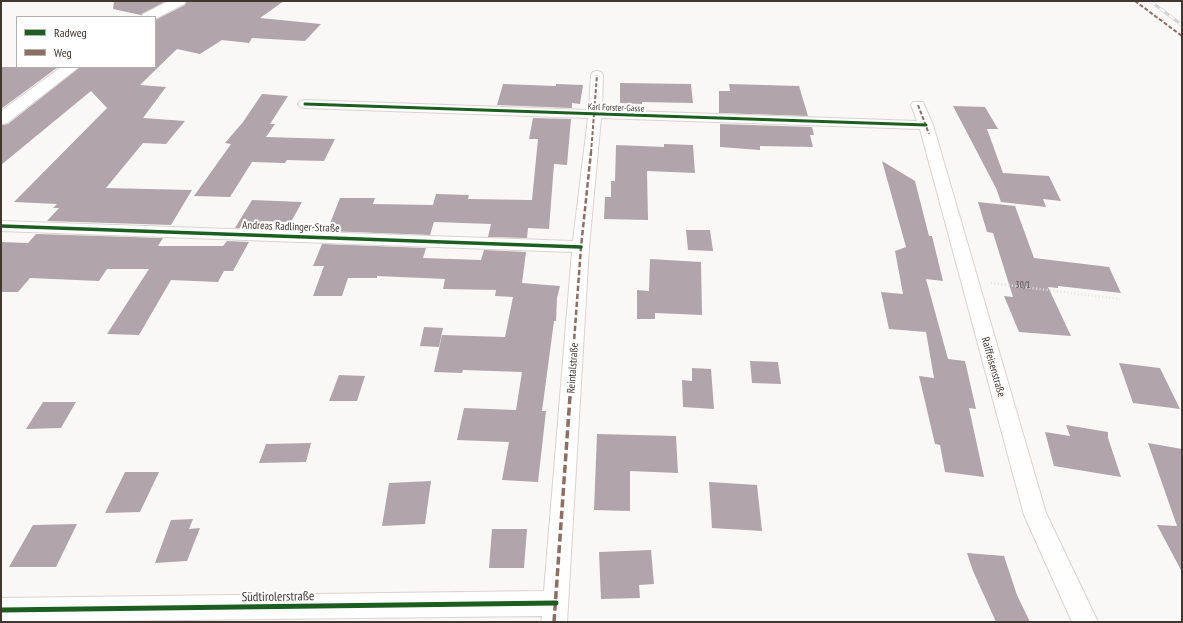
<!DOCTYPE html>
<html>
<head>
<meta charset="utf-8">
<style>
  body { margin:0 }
  #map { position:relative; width:1183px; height:623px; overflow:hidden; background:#faf8f6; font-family:"PT Sans Narrow",sans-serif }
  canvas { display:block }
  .frame { position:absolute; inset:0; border:2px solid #403731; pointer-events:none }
  .legend { position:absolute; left:16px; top:16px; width:140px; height:52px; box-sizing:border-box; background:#fff; border:1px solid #b3afad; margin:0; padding:5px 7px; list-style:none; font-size:12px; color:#403731 }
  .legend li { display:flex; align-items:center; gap:8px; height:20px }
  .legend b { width:20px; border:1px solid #b3afad }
</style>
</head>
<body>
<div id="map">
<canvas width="1183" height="623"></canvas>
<div class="frame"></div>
<ul class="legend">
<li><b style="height:5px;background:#1b5e20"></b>Radweg</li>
<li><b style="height:5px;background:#8d6e63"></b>Weg</li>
</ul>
</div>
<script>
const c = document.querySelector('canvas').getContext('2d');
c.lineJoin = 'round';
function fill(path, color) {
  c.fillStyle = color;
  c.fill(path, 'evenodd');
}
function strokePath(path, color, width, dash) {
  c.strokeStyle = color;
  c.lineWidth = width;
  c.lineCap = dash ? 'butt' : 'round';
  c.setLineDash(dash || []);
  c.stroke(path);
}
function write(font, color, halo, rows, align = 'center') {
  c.font = font + ' "PT Sans Narrow",sans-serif';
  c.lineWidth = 4;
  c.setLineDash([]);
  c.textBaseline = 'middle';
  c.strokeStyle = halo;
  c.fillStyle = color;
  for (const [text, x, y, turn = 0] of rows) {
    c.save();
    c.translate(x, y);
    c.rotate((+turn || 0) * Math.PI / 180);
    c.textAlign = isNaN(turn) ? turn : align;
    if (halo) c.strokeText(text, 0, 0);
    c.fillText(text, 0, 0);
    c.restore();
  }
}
const building = new Path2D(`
  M114,1H166L141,15L113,9Z
  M187,1H284L260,18L321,24L305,41L252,38L249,43L222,40L200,54L177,49L140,85L166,87L143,118L185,121L166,144L143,143L106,188L192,190L171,225L47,221L59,208H53L57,204L14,202L107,108L91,91L1,165V125L8,124L80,67H155V20L185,5Z
  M1,67H58L1,109Z
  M620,83L691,84L693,103L642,102V104L620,103Z
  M503,84L556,86V84L583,85L580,104L572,103V108L497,105Z
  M729,84L799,86L808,116L719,113V91H730Z
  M262,94L288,96L270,124H275L266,137L335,139L324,161L287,160L285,163L252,162L230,197L194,196L231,144L225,143L243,122Z
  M953,106L985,107L998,129H987L1003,173L1049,176L1061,201L1043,199L1046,207L1001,202L996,188Z
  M533,118L571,119L567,165L554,164L549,229L528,228L527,238L488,237L491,224L434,222L430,235L327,231L340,198H375L373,204L433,205L436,194L469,195L468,199L532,200L538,139H529Z
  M720,124L812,127L814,135H810L813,147L760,146V150L720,147Z
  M664,144L693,145L695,173L647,171L648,220L604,219L605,197H611V181H615L616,145L664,147Z
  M882,161L915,181L929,236H932L943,281L926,279L948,359L965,361L976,409L969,408L984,477L945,472L940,445L935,444L919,376L934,378L926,332L889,329L881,292L903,294L895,251L906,247Z
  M252,200L302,202L291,222L261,221L257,228H235Z
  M978,202L1015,206L1034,258L1109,267L1121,293L1058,286V288L1048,287L1071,336L1019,332L1004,296L1013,297L993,233L987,232Z
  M686,230H710L713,251L688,250Z
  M36,234L163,238L158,246H223L227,241L249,242L233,271H224L218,282L171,280L139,335L107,334L149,269H107L99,281L30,278L18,292H1V242L28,243Z
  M322,244L426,248L423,258L481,260L484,250L526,252L522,283L560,286L557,298L556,321H554L542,411H546L538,482L502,480L509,442L457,440L464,408L516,410L522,372L463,370L462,373L434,372L442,335L505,337L513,297L495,296L496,290L443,289L445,279L377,276V278H348L342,296H313L324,266H313Z
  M650,259L701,262L702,315L655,313V319H637V290L649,291Z
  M424,327L443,328L439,347L420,346Z
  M750,361L778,362L781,384L752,383Z
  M1119,363L1160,368L1180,409L1133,403Z
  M692,368L711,369L714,409L683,407L682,380L692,381Z
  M339,375L365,376L357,401H329Z
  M43,402H76L61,428L26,429Z
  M1066,425L1108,432V438L1121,477L1054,466L1045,432L1070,436Z
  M597,434L676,436L678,473L630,471V511L594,510Z
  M311,443L306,462L259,463L266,444Z
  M1148,443L1182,449V572L1157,525L1177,526Z
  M125,472H159L140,512L105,513Z
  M431,481L425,524L382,526L389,483Z
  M709,482L757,485L762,531L712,528Z
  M193,519L189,529L200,528L187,561L155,563L171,520Z
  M77,524L56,567H9L33,525Z
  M492,529H527L524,568H489Z
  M651,550L654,584L639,585L640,598L601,599L599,552Z
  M967,553L1004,556L1017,595L1030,622H996L973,571Z`);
const path = new Path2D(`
  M991,283L1120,299`);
const street = new Path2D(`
  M597,71L601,72L603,75L602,110L917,121L911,105L913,102H923L933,125L1046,513L1098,622H1072L1024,515L920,129L601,118L589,247L567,622H541L542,616L1,622V598L544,591L572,252L1,231V221L573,241L588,118L305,108L300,107L298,104L300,101L305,100L589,110L591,75L593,72Z`);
const primary = new Path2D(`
  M169,1H186L184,4L155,19V17H141L143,14Z
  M61,67H79L7,123L1,124V111Z`);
const rail = new Path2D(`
  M1150,1L1182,25`);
const quietFar2 = new Path2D(`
  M1135,1L1182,36
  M918,105L929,134
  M591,153L597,75`);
const quietFar1 = new Path2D(`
  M573,355L581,247L591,152`);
const quiet = new Path2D(`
  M554,622L573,354`);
const cyclewayFar2 = new Path2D(`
  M305,104L926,125`);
const cyclewayFar1 = new Path2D(`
  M1,226L581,247`);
const cycleway = new Path2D(`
  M1,610L556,603`);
const farStreetnames = [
  ["Karl Forster-Gasse",616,108,2]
];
const numberNames = [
  ["30/1",1023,285]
];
const streetNames = [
  ["Andreas Radlinger-Straße",291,227,2],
  ["Raiffeisenstraße",993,367,74],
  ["Reintalstraße",573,368,-86]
];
const nearStreetnames = [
  ["Südtirolerstraße",278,597,-1]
];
fill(building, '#b1a4ab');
strokePath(street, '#d8d3cf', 2);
strokePath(primary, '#d8d3cf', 2);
strokePath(path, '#e4e3e2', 2.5, [1, 2.5]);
fill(street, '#fefefe');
fill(primary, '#fefefe');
strokePath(rail, '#d5d4d4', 3);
strokePath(rail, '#fff', 2, [6]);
strokePath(quietFar2, '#8d6e63', 2, [4, 2]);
strokePath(quietFar1, '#8d6e63', 2.5, [5.5, 2.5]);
strokePath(quiet, '#8d6e63', 3.5, [8, 3.5]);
strokePath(cyclewayFar2, '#1b5e20', 3);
strokePath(cyclewayFar1, '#1b5e20', 3.5);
strokePath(cycleway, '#1b5e20', 5);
write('9px', '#403731', '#fff', farStreetnames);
write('9px', '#5c5250', null, numberNames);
write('11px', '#403731', '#fff', streetNames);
write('13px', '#403731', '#fff', nearStreetnames);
</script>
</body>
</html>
